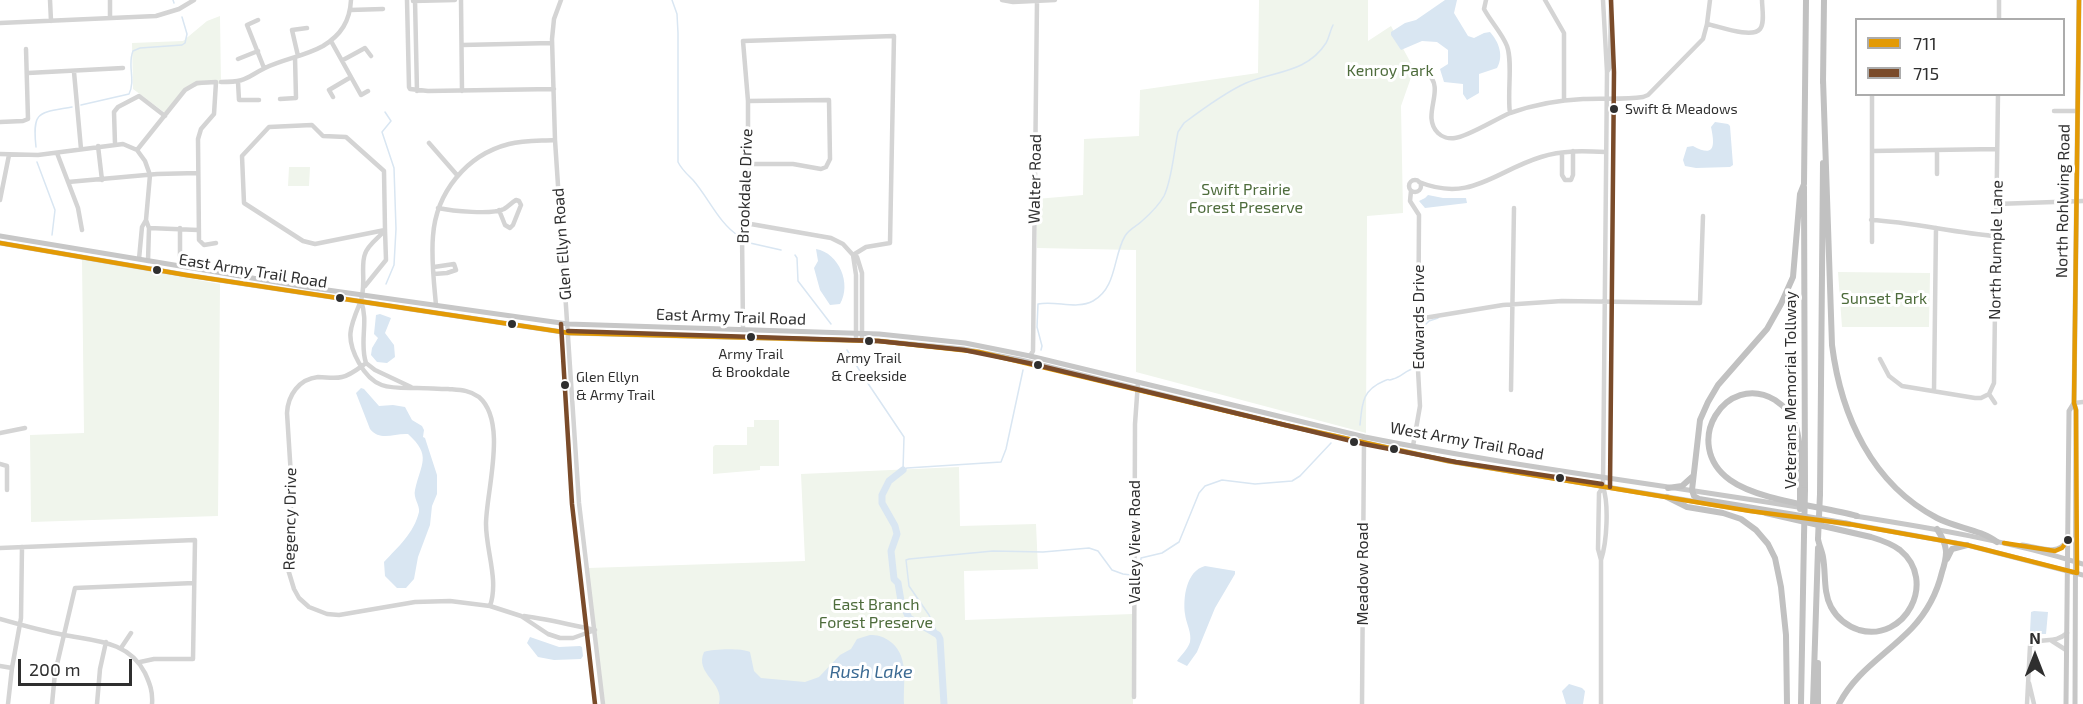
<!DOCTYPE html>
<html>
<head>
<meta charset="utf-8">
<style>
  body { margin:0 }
  #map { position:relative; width:2083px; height:704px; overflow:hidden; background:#fff; font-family:"Exo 2",sans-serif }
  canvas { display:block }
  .legend { position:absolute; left:1855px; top:18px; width:210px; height:78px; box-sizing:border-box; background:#fff; border:2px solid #acacac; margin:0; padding:8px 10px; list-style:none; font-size:18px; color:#2f2f2f }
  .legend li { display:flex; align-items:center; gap:12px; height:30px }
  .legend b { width:30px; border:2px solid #acacac }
  .north { position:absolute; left:2005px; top:626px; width:60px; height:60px; -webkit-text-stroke:4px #fff; paint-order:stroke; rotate:0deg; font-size:16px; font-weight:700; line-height:24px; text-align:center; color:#2f2f2f }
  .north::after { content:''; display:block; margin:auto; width:21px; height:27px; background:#2f2f2f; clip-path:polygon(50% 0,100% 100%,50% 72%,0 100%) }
  .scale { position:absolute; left:18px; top:659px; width:114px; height:27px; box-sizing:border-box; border:3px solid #2f2f2f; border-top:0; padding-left:8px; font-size:18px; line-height:21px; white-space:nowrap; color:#2f2f2f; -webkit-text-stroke:4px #fff; paint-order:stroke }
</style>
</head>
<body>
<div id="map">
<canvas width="2083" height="704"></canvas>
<ul class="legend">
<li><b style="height:8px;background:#e39a05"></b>711</li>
<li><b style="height:8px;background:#7a4b2a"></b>715</li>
</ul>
<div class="north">N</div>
<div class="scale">200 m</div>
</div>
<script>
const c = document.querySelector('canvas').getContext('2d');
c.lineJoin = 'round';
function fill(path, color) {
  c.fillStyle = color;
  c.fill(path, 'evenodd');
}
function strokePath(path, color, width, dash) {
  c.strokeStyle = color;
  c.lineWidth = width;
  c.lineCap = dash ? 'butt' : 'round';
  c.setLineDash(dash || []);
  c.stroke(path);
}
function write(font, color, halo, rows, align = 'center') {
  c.font = font + ' "Exo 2",sans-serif';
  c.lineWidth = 6;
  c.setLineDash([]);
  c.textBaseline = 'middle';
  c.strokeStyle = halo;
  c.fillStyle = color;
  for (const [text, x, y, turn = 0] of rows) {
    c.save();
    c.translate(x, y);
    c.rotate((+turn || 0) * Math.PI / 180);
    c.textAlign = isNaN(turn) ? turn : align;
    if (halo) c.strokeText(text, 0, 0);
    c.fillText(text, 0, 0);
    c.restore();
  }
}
const green = new Path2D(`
  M1259,0H1368V41L1391,26L1414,69L1401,106L1403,213L1367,216L1366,433L1136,372V250L1037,248L1036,199L1083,195L1084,139L1139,136L1140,90L1258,73Z
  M220,16L221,84C187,84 187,89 168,115L133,89L132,43L183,41L207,21Z
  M289,167H310L309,186H288Z
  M82,259L220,284L218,516L31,522L30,435L84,433Z
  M1838,272L1930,273L1929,327H1842Z
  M754,420H779V466H760V470L713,474V447L715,445H747V427H754Z
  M959,467L960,526L1036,524L1038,569L964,571L965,620L1133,614V704H605L588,568L805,561L801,474Z`);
const water = new Path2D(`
  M1445,0H1457L1454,13L1468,36L1474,38L1484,33L1490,32C1499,42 1504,56 1497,68L1479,74V93L1467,100L1463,94V84L1444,82L1440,69L1448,64V50L1437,42L1422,41L1401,50L1391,35V32L1405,23L1416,20Z
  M1715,122L1728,124L1730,126L1733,165L1730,167L1696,168L1685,166L1683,160L1687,147L1693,146C1715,158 1715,146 1711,127Z
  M1428,195L1443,198H1466L1467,203L1425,208L1419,201L1425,198Z
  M816,249C839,253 852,284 840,304L830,305L820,290L814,268L818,261Z
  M380,314L391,318L385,333L394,345L395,357L387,363L377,362L371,355L372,348L378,338L374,334L376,315Z
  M361,388L364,389L379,406L393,405L405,407L412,420L422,426L424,430L423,437L425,438L437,475V494L432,506L430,525L418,557L414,579L406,588H397L385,576L384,562C398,547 414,533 419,512C420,505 413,498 415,490C421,463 432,456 408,434C394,433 381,442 370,429L356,393Z
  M1205,566L1235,571V574L1215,608L1197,652L1187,666L1177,661C1181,655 1188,649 1190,642C1192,633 1186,623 1185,614C1183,598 1186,571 1205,566Z
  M2034,611L2048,612L2046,634H2034L2030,632L2031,612Z
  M870,635C877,635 882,636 888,640C910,654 903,682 904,704H719C725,682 694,674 704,652C714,649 740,648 750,652L754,671L761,678L805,682L819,677L840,655L851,649L857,639Z
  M530,637L559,647L580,646L582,647L583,656L581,659L554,660L538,657L527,643Z
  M1569,684L1582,688L1585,691L1583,704H1566L1562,691Z`);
const stream = new Path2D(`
  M173,0L174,3
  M672,0L677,14L678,33V162C682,170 687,174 693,180C708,197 720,225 739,236
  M81,105L129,94C136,80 127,65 133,51L140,48L182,45L185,43L187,34L182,17
  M385,112L391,121L382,132L394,168L396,229L394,265L386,284
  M36,147C32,110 39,113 72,107
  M37,162L55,210L52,235
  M750,243L781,250
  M795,255L797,258L798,281L831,324
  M1420,330L1429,321L1438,318
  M847,350L863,376L904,437L903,470L907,468L1001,462L1006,449L1023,370
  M1041,350L1042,346L1037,327L1038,304C1055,300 1077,310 1093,301C1117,288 1113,256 1125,236C1129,229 1137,226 1142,221C1150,214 1159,205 1164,196C1172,180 1174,150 1178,132L1184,123C1200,111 1228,91 1246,83C1274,71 1307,73 1326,43C1329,38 1330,31 1333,25
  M1360,425C1362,404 1362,390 1384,381C1392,377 1385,382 1393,379C1401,377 1406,370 1415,368
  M1136,574L1140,572L1141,558L1162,553L1179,542L1199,493L1205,486L1222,480L1255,484L1292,481L1300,476L1331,443
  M938,635L929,615L909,586L906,560L909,559L993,551L1043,552L1089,548L1098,551L1112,570L1123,574L1131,575`);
const river = new Path2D(`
  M903,470L889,481L882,495V503L895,526L897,534L891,551L894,579L898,583L901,601L909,618L938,635L940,639L944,704`);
const minor = new Path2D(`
  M50,0L51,21
  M110,0V18
  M407,0L409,87L410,89L428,91L554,89
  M415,0L417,91
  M461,0L462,91
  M561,0L554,19L552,39L555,140L579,503L603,704
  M1002,0L1013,2L1055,0
  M1486,0L1484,9C1491,22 1502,33 1507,46C1513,62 1507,94 1510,113
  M1545,0L1564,33V100
  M413,1L455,0
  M350,10L383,9
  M258,20L247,25L264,68
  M1999,20V0
  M0,23L156,16L179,9L194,0
  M1707,24C1718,26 1752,39 1760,29C1765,23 1762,8 1762,0
  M331,41L361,95L368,91
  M462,45L552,43
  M298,56L292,30L307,28
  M238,59L258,51
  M343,60L365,48L371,56
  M74,72L81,149
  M1607,72L1610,67L1611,0
  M28,73L123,68
  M1427,73C1447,89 1420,115 1438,133C1442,137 1449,139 1455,138C1467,137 1496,119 1510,113C1533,105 1558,100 1583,99C1602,98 1623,100 1643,97L1648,95L1703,39L1707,24L1710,0
  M221,82C247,82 245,78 265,68C284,59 305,56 323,46C341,35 350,21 351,0
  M238,82L239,100H259
  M333,97L329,90L351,77
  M280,99L296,98L295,57
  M748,101L829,100L830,159L826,167L821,169L793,164H748
  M2054,111H2077
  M0,122L23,121L28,119L26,49
  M312,125L323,136L346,137L384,171L385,230L315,244L303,241L244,203L242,156L269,127Z
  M429,143L457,175
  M115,144L114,112L118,107L139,96L165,116
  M98,146L102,180
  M137,150L185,90L197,83L216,82L214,114L201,129L198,139L199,240L204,245L216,243
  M1937,150V174
  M1872,151L1997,149
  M57,153L78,208L82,230
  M1562,153V175L1565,180H1571L1573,175V151
  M0,154L38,155L123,144L137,150L145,161L150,175L146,220L149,228L148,261
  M1409 186a6 6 0 1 1 12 0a6 6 0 1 1-12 0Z
  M68,182L157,174L198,173
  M1419,182C1471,203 1495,171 1541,157C1563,150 1584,151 1606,152
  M1411,191L1410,201L1419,215L1418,370L1420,406L1413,446
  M0,200L9,155
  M1996,204L2083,201
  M438,208C452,211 492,215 504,209C509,206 511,203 516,200L519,201L521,205L513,225L510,228L505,225L499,210
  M1871,220C1913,222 1954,233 1996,236
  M149,228L198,230
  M180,228V256L184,259
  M385,230C379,238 368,244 365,254C360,266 367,287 360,303C350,327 345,338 359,363C374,390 390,388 417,388C427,388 438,389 448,389C459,390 470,390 479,397C508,422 486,492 486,524C486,551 499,580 490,606
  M1872,242V94
  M139,259L142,227L146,220
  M434,267L454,264L456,270L447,273L434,274
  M365,286L386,260L385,230
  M361,301C369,322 359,342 366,363
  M436,305C434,283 431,259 433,236C436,193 466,155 509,144C524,140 540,141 555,140
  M1418,319L1503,305L1562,301L1700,303L1703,216
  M743,330L742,232L747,203L748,164V101L743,41L894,36L890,243L866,247L853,255L843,244L831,238L745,223
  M856,340V275L853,255L857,257L862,273V340
  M1030,356L1033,351L1037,1
  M1880,359L1889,376L1902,386L1975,398H1981L1989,394
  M366,363C359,368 351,375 342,377C334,379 326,377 318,377C299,379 288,395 287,413L292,492L287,566L294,589L299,598L309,607L327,614L339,615L415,602L450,601L490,606L521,616L548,634L560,638H573L595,630
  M366,363L375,370L411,387
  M1511,390L1514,208
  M1934,391L1936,228
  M1995,403L1989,394L1994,383L1998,94
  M2074,403L2083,402
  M0,433L25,428
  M0,464L7,466V490
  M0,548L195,540L193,659H154L140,662
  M1601,560L1598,549L1599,493L1603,487
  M524,616C548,619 571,625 595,630
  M0,619C21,625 42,631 64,635C95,641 129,641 145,673C150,684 153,692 152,704
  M2052,641L2066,650
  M121,648L131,633
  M0,666L12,668
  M2029,683L2034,704
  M1134,697L1135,424L1138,382
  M8,704L12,668L21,618L22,547
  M52,704L55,673L75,588L194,583
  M97,704L100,669L106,642
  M1362,704L1364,440
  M1601,704V560C1607,542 1609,504 1603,487L1607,72L1603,0
  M2027,704L2030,646C2040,636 2054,645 2067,633`);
const major = new Path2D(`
  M0,236L306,287L568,324L879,334L965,343L1030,356L1365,437C1510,466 1658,484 1804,508
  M0,243L186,275L569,333L879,341L963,349L1021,360L1285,425L1448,461L1765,513
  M1855,516C1931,528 2009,541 2083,564
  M1845,523L1967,545L2083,575
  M2022,545C2039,547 2057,557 2068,540
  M2066,704L2069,411L2074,403
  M2075,704L2076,410L2074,403L2079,0`);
const highway = new Path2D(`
  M1806,0L1804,184L1800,194L1793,277L1781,304L1767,329L1718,385L1708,402L1700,420L1692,490L1694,496L1699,499L1849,524
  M1823,79L1832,345C1841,416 1872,484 1937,518C1956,528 1980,529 1997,542
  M1823,83L1824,0
  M1804,187L1805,490
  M1668,488L1682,486L1692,477
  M1800,488C1799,468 1802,443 1795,424C1792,414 1784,406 1775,400C1726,371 1680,444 1730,480C1759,501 1821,506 1857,516
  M1820,494L1823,163
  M1667,497L1687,507L1723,513L1741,519L1756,530L1768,544L1775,558L1781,587L1786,635L1787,704
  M1766,513L1871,537C1881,540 1892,544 1900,550C1938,581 1905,643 1859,630C1847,626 1837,618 1831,607C1823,592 1826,573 1823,557C1822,551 1819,545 1818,539
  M1947,559L1952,549L1967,545
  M1818,663V704
  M1801,704L1804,536
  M1813,704L1818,548
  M1839,704C1856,671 1886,655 1912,628C1926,613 1937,593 1942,572C1948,554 1948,546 1937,529`);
const highwayBridge = new Path2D(`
  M1800,488V509
  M1804,536L1805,490
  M1818,539L1820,494`);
const bus1 = new Path2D(`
  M0,243L186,275L569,333L879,341L979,352L1285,425L1448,461L1750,511L1849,524L1967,545L2077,573
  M2004,543L2055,551L2062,548L2068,540
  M2077,573L2076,410L2074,403L2079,0`);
const bus2 = new Path2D(`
  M561,324L572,504L595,704
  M568,331L878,341L964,350L1028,363L1364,444L1456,462L1602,484
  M1610,487L1614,72L1611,0`);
const markers = [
  [1614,109,5,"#2f2f2f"],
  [157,270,5,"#2f2f2f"],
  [340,298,5,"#2f2f2f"],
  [512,324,5,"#2f2f2f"],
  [751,337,5,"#2f2f2f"],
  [869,341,5,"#2f2f2f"],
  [1038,365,5,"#2f2f2f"],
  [565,385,5,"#2f2f2f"],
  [1354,442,5,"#2f2f2f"],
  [1394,449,5,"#2f2f2f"],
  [1560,478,5,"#2f2f2f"],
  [2068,540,5,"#2f2f2f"]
];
const busNames = [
  ["Swift & Meadows",1625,109],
  ["Army Trail",751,354,"center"],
  ["& Brookdale",751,372,"center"],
  ["Army Trail",869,358,"center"],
  ["& Creekside",869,376,"center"],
  ["Glen Ellyn",576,377],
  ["& Army Trail",576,395]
];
const parkNames = [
  ["Kenroy Park",1390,71],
  ["Swift Prairie",1246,190],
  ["Forest Preserve",1246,208],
  ["Sunset Park",1884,299],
  ["East Branch",876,605],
  ["Forest Preserve",876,623]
];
const streetNames = [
  ["Walter Road",1035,179,-89],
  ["Brookdale Drive",745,186,-88],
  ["North Rohlwing Road",2063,201,-89],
  ["Glen Ellyn Road",562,244,-94],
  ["North Rumple Lane",1996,250,-89],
  ["East Army Trail Road",253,271,9],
  ["East Army Trail Road",731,317,2],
  ["Edwards Drive",1419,317,-90],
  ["Veterans Memorial Tollway",1791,390,-90],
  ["West Army Trail Road",1467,441,10],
  ["Regency Drive",290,519,-89],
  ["Valley View Road",1135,542,-90],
  ["Meadow Road",1363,574,-90]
];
const waterNames = [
  ["Rush Lake",871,672]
];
fill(green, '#f0f5ec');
fill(water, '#d9e6f2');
strokePath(stream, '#d9e6f2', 1.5);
strokePath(river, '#d9e6f2', 7);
strokePath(minor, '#d4d4d4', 4.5);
strokePath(major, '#c7c7c7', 5);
strokePath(highway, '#c1c1c1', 6);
strokePath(highwayBridge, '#c1c1c1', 6);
strokePath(bus1, '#e39a05', 4.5);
strokePath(bus2, '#7a4b2a', 4.5);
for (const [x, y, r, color] of markers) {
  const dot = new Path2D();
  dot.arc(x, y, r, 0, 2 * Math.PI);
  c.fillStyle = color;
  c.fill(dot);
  strokePath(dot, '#fff', 2);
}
write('14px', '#2f2f2f', '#fff', busNames, 'left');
write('16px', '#4e6c3c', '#fff', parkNames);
write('16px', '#2f2f2f', '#fff', streetNames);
write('italic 18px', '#3b6a93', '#fff', waterNames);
</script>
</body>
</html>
